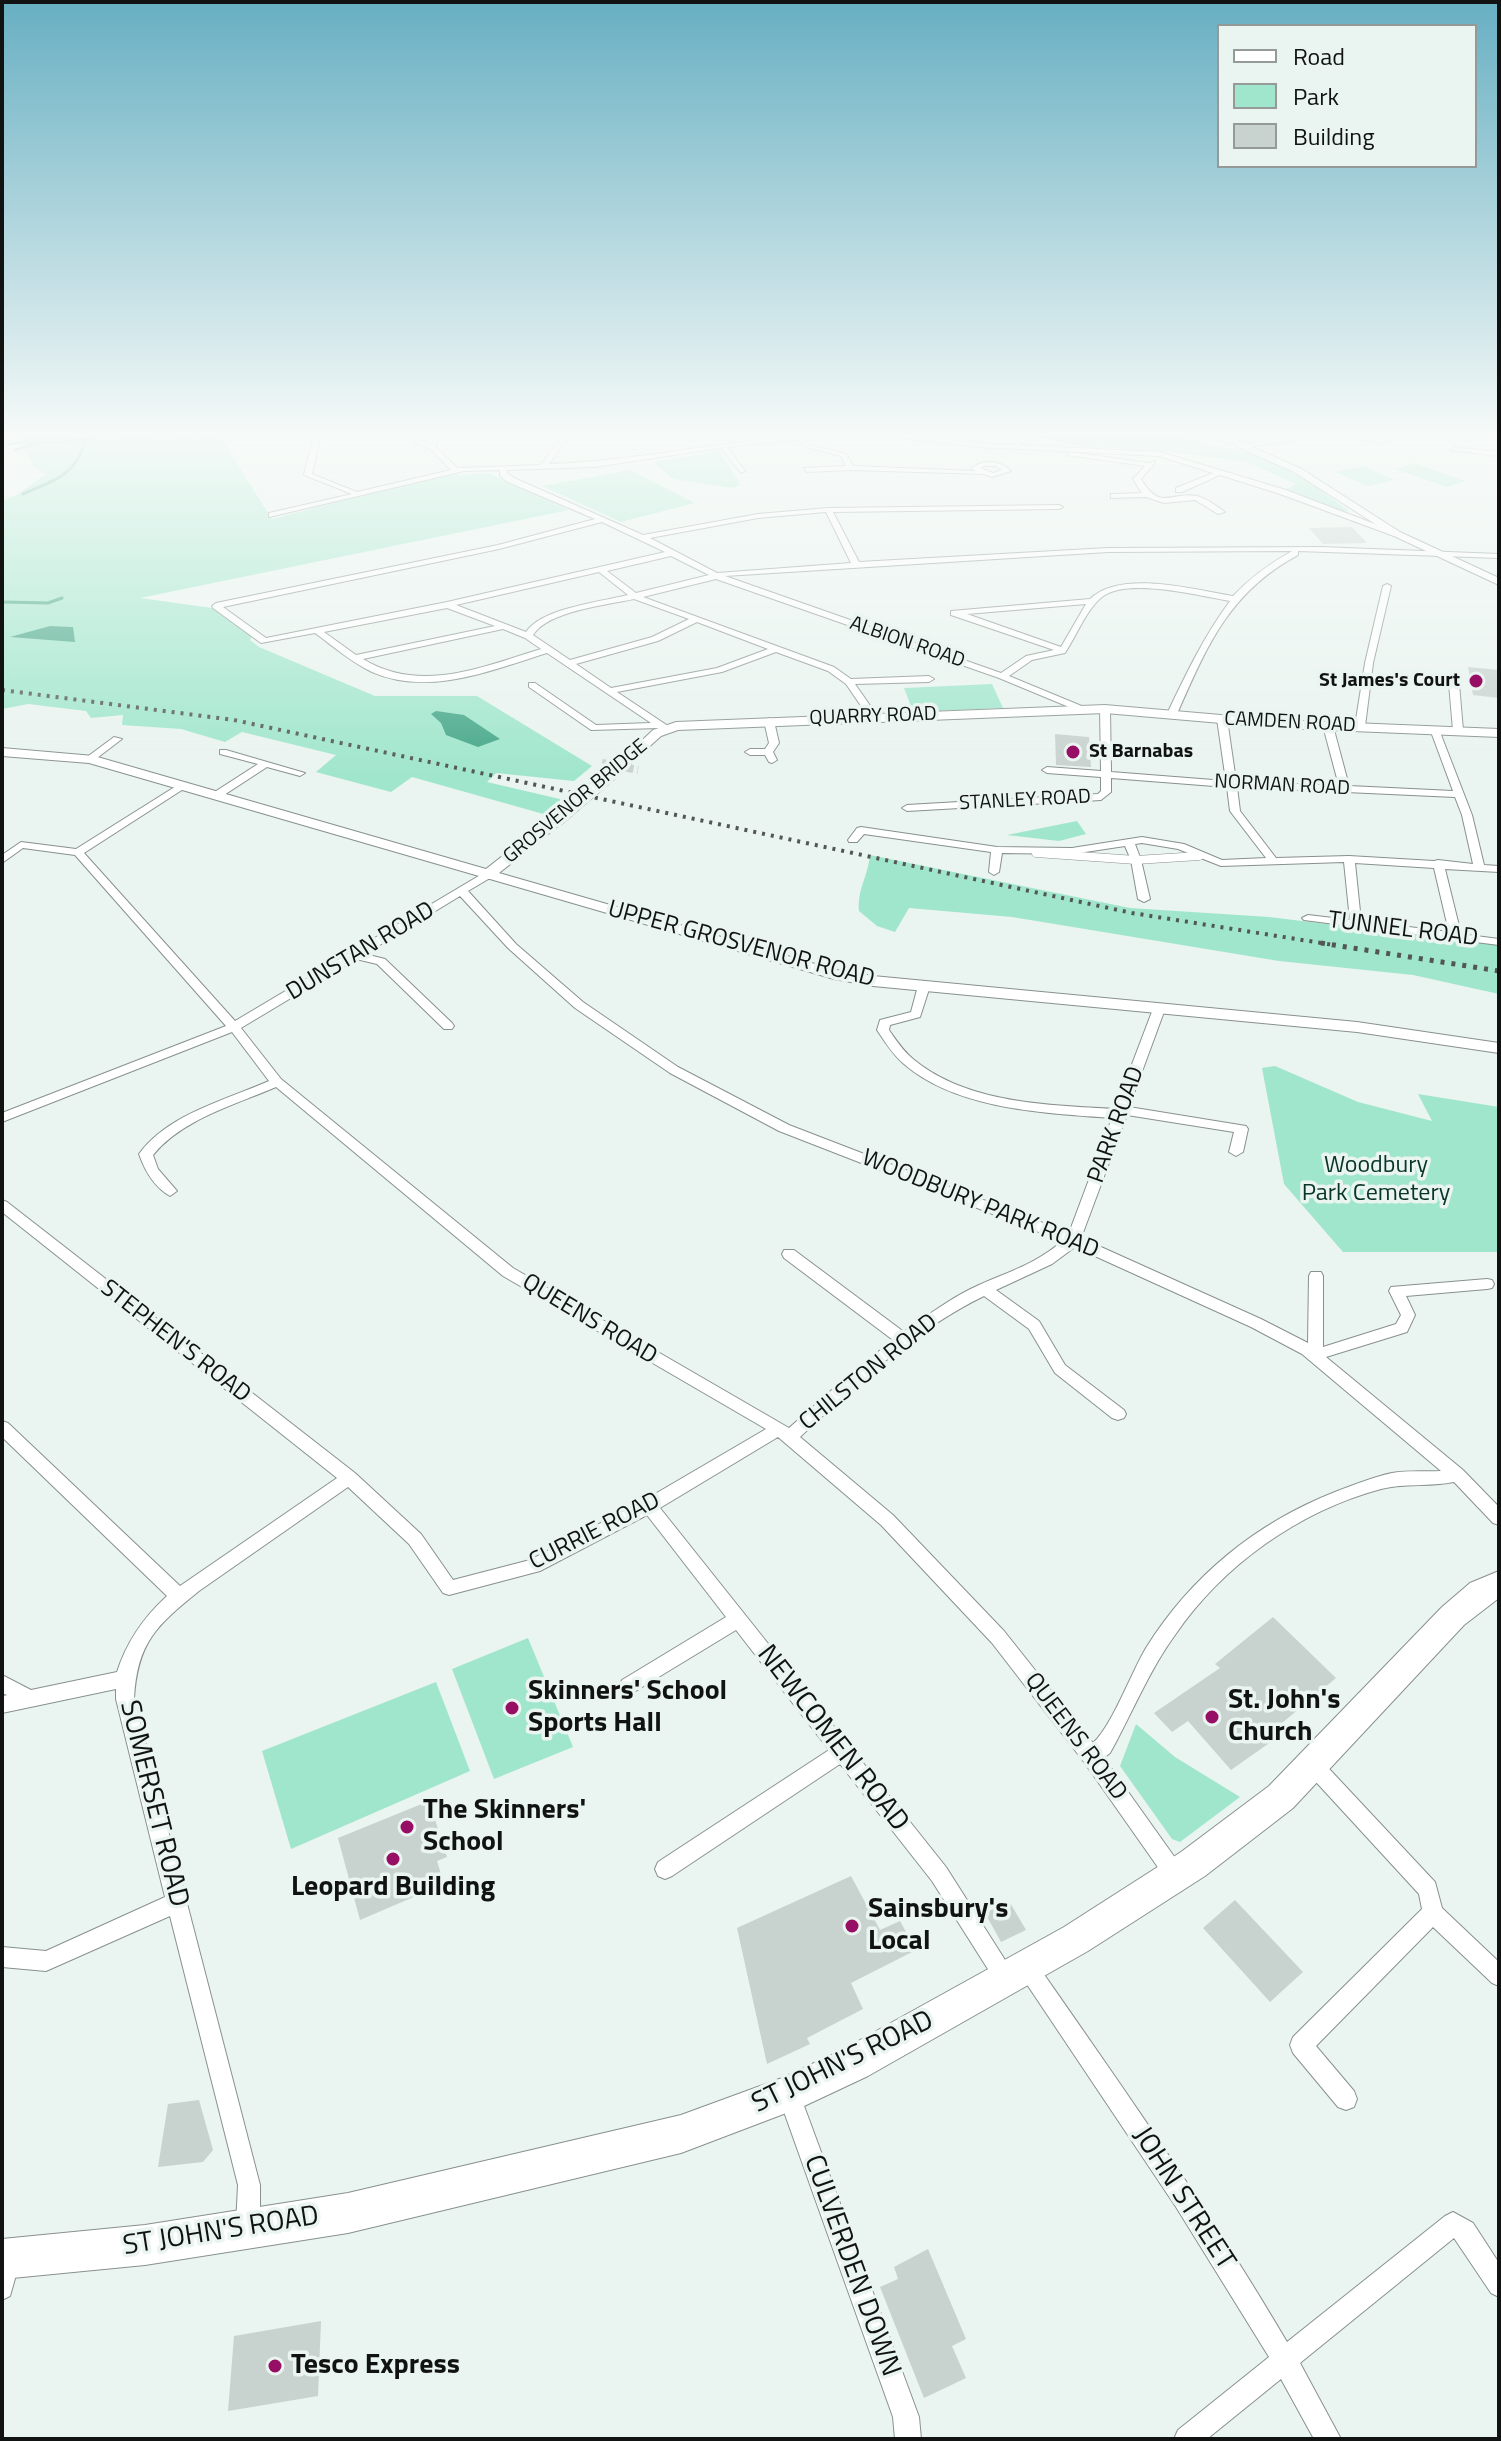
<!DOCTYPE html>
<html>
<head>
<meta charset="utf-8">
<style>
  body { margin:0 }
  #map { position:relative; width:1501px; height:2441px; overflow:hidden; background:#eaf4f0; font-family:"Titillium Web",sans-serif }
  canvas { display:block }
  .frame { position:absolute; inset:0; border:4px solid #101312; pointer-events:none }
  .legend { position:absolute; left:1217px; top:24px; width:260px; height:144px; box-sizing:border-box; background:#eaf4f0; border:2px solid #939a97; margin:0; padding:10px 14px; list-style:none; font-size:24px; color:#101312 }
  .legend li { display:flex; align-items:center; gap:16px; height:40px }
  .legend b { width:40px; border:2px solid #939a97 }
</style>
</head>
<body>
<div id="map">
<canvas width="1501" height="2441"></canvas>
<div class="frame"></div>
<ul class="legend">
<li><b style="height:10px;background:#fff"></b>Road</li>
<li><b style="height:22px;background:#a0e6cc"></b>Park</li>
<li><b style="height:22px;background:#c8d2ce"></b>Building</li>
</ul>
</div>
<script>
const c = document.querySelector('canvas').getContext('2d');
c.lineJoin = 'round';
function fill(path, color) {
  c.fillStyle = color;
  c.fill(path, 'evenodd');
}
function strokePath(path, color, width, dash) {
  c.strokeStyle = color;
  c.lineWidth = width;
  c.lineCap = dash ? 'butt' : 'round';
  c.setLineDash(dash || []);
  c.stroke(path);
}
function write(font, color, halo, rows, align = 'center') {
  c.font = font + ' "Titillium Web",sans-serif';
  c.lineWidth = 7;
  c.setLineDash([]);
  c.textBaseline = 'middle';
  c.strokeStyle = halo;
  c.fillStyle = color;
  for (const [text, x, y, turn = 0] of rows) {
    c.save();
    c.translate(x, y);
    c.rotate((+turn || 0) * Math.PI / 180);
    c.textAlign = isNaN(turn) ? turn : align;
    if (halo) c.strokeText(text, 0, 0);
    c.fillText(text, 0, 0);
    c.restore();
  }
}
const green = new Path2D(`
  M40,434L188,437L218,434L272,519L437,476L488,473L569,510L140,598L212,608L252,635L250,640L259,647L375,696H477L592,766L574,781L496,773L487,782L564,800L547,815L412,777L391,792L316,772L336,755L242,732L225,742L181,729L122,725L123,715L91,718L86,711L28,704L2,709V501L17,495L46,474L34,467L22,439Z
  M1181,434C1202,444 1218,447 1240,451C1281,457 1317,488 1349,511L1342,512L1285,490L1296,484L1246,462L1165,451L1078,446L1030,435Z
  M719,451L741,485L732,488L673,479L654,462Z
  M1414,463L1466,481L1447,487L1395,469Z
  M1363,466L1395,480L1368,486L1335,472Z
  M630,470L695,503L621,522L542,486Z
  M992,684L1003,708L913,712L904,688Z
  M1077,821L1086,834L1059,841L1007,835Z
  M870,855L1130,908L1269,917L1499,945V994L1413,975L1279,961L1012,917L909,908L895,932L877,926L859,911C857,890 868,876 870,855Z
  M1275,1066L1358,1102L1432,1121L1418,1094L1499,1107V1252H1343L1284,1184L1262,1068Z
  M528,1638L573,1747L494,1779L452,1669Z
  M436,1682L470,1771L291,1849L262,1751Z
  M1136,1724L1175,1757L1240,1797L1180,1842L1172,1839L1120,1766Z`);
const water = new Path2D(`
  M50,626L73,627L75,642L10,637Z
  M436,711L464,715L500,739L478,747L446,735L441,723L431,714Z`);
const stream = new Path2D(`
  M9,444C38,438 72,448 98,434
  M15,450L39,442
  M23,494C53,481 77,475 85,441
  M2,602L48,603L62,598`);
const building = new Path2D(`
  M1352,527L1367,543L1323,544L1309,528Z
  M1468,667L1499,670V698L1473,695Z
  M1055,734L1089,737L1091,767L1056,765Z
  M1273,1617L1336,1678L1276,1728L1282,1734L1231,1770L1188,1721L1172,1732L1154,1713L1220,1668L1215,1664Z
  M429,1801L447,1857L437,1861L444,1884L360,1920L338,1838Z
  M851,1876L880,1930L900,1921L916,1950L851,1983L863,2009L807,2038L810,2044L767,2064L737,1928Z
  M1235,1900L1303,1972L1270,2002L1203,1928Z
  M1009,1901L1026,1930L1001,1942L985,1913Z
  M199,2100L213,2150L203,2162L158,2167L168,2104Z
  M928,2249L966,2339L952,2346L966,2378L924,2398L880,2287L898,2279L894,2267Z
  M321,2321L318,2396L228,2411L234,2336Z`);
const pedestrianTunnel = new Path2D(`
  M602,763L638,770`);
const pedestrian = new Path2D(`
  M1036,853L1136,860L1199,856`);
const minor = new Path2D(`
  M22,434H46L2,441V437Z
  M314,434H321L312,474L357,492L451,470L429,448L415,443L435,438L438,440L435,446L457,468L541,465L559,440L555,434H562L566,440L549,464C648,461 746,434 846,434L804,440L810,445L846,454L853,466L975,471L971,468C985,459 999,460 1011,471L992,477L984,474L851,470L807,472L804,468L846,466L841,456L806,447L798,440L727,447L745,471L741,473L721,448L594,467L507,470V473L514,478L643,535L758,514L828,508L1059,505L1063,507L1059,509L833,512L859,562L1108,548L1321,547L1499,554V558L1298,551V555C1229,592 1207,646 1177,714L1172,717L1167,714C1186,674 1204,636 1230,601C1200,596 1127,577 1102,597C1086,610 1077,635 1065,653L1032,660L1009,676L1084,707L1086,709L1081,712L999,678L716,579L643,597L834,667L851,679L929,676L934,679L929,682L855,684L878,717L873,720L870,719L846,684L828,671L776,652L722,672L617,692L668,726V730L659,728L591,730L529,687V683H535L596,725L651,723L547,653C492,670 429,697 372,672C351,662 334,647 315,633L261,643L213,608L212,606L216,603L498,545L595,519L508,482L500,476V470L464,471L269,517V513L352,494L304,475ZM984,466H996L1002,470L993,473L981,468ZM826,512L851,563L717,573L650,538L758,518ZM602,522L665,552L447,602L266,638L223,607L499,549ZM1292,551C1269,564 1251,577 1233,596C1195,590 1121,569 1090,599L951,611V615L1054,650L1026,656L1001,673L725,576L1108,552ZM671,556L709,575L636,593L607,571ZM599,572L628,595C600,602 542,608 526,632L456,605ZM634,599L689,619L652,637L570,660L533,635C548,611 606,605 634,599ZM1086,604L1061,647L967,614ZM447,608L495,626L356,655L324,632ZM697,622L768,649L717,668L611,688L576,664L658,641ZM503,629L525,638L541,649C482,667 421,694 363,659Z
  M866,434H894L978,443L1160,452L1286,490L1401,534L1394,536L1280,494L1220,475L1182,492H1176V488L1213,473L1159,456L978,447Z
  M1002,434H1012L1031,443L1026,444Z
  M1302,434H1313L1293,441L1240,448L1237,446Z
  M1336,434H1354L1389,442L1386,444Z
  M1453,447L1499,452V456L1451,450Z
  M1069,452L1149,463L1155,461V463L1141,479C1161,512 1170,491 1197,496C1206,498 1218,507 1225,512L1218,514L1195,500L1164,503L1146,497L1111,498V494H1114L1142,493L1133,479L1145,466L1067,455Z
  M1387,584L1391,586L1373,663L1365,726L1360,729L1355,726L1365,663L1383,586Z
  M1454,681L1459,684L1463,730L1458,733L1453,730L1449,684Z
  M1105,706L1110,709L1111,772L1226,781L1217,719L1222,716L1227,719L1236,781L1339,786L1323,726L1328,723L1333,726L1349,786L1453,791L1430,729L1438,727L1472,815L1484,865L1499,866V872L1445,869L1461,934L1499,939V945L1304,920L1302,918L1308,915L1350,920L1344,862L1221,866L1178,849L1142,843L1135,844L1141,860L1150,899L1144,902L1138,899L1131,860L1125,846L1072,854L1002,853L999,872L994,875L989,872L991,852L864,834L857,842H849L848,840L857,828L861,827L997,847L1072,848L1142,837L1184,844L1222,860L1266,858L1230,811L1227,787L1111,778V792L1101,800L907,811L902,808L907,805L1098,794L1101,791V777L1047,773L1042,770L1047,767L1101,771L1100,709ZM1237,787L1455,797L1462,815L1473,864L1438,860L1434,861L1349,856L1276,858L1240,811ZM1355,863L1434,868L1449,932L1361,921Z
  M769,718L774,721L779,743L773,752L777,760L772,763L769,762L765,755H750L745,752L750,749H765L769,743L764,721Z
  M114,737L122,739L93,761H87V757Z
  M220,750H226L305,773L300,776L267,767L221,797H213V793L258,764L220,754Z
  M181,783L186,786L185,788L84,853L235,1021L482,874H490V878L468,891L516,944L583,1002L678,1067L789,1125L1069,1233L1112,1118C1046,1113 957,1110 904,1064C893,1055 885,1042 877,1030L880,1020L911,1012L918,986L920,983H928L930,986L920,1017L890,1025L889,1030C896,1040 903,1051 913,1059C967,1104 1049,1105 1115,1109L1153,1009L1155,1006H1163L1165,1009L1129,1107L1246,1126L1248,1129L1243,1152L1236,1156L1229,1152L1234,1132L1127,1115L1081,1238L1261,1319L1308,1343L1309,1276L1311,1272H1321L1323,1276V1347L1396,1324L1401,1315L1389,1291L1391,1287L1487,1279L1492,1280L1494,1284L1492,1288L1487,1289L1406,1296L1415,1315L1407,1332L1326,1357L1463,1470L1499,1507V1525L1493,1523L1454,1482C1430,1487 1405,1483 1381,1489C1299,1511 1223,1565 1175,1635C1151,1668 1135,1706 1116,1742L1110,1753L1104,1758L1183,1869L1186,1876L1183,1883L1176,1886L1169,1883L1084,1762L992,1643L881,1525L778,1437L660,1508L946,1867L1012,1971L1015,1978L1012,1985L1005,1988L998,1985L932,1881L840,1764L672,1876L665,1879L658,1876L655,1869L658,1862L829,1750L736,1630L634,1692L628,1694L622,1692L619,1686L622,1680L726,1617L647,1515L540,1571L449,1595L443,1593L409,1544L348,1487L199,1591C157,1625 137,1642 134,1699L260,2185V2225L256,2233L248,2237L240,2233L236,2225L238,2185L170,1916L46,1971L2,1967V1947L46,1951L165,1897L116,1699V1689L2,1713V1697L7,1695L2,1693V1675L31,1690L117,1672C127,1641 143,1618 167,1596L2,1437V1421L8,1423L180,1586L337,1478L2,1212V1200L7,1202L355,1473L421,1534L453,1580L530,1560L643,1501L766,1429L503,1276L276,1087C235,1105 182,1119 153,1155L158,1169L177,1191L170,1196C154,1187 145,1171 139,1154C168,1114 226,1100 269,1081L232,1032L2,1122V1113L226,1026L75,855L23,848L2,863V855L21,842L76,849ZM460,896L508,948L575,1008L670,1073L779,1131L1062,1241C1038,1263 1008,1272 979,1285C952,1297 928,1315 904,1332L794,1250H784L782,1254L784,1258L893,1340L842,1381L789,1428L513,1268L281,1079L241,1028L356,959L377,964L444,1029H452L454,1026L452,1023L385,959L365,954ZM1075,1247L1251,1327L1302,1354L1441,1471C1425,1472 1409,1470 1392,1473C1373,1477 1353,1485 1335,1492C1256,1523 1191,1576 1146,1648C1131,1673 1112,1726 1093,1743L1004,1631L893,1515L800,1437C856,1385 914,1330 984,1296L1029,1329L1055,1373L1112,1418L1118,1420L1124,1418L1126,1414L1124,1410L1065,1365L1039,1321L996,1290L1052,1264Z
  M1312,1755L1319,1758L1435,1882L1442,1908L1499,1962V1986L1492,1983L1433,1927L1316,2046L1354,2091L1357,2099L1354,2107L1346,2110L1338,2107L1293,2053L1290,2045L1293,2037L1422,1909L1419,1894L1305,1770L1302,1764L1305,1758Z
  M1027,1957L1034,1960C1121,2085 1210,2211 1287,2342L1445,2216L1453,2212L1473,2223L1499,2263V2297L1491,2293L1454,2238L1300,2363L1341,2439H1314L1281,2379L1207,2439H1174L1178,2430L1269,2357L1176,2207L1020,1974L1017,1967L1020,1960Z
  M789,2084L797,2087L800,2095L919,2417L921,2439H895L893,2417L778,2095L781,2087Z
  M8,2249L16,2253L20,2261L10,2296L2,2300V2252Z`);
const tertiary = new Path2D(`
  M1209,434H1222L1300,468L1400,532L1499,578V585L1394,536L1294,472Z
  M1105,705L1279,720L1499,729V737L1279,728L1105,713L678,730L661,736L629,765L619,762L653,730L676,722Z
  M2,748L94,756L486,869L552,817H562V823L499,873L836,970L873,976L1357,1022L1499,1043V1053L1357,1032L873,986L834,979L490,879H481L479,876L89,763L2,756Z`);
const trunk = new Path2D(`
  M1499,1571V1598L1464,1625L1293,1808L1205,1876L1088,1951L868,2076L802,2107L681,2153L348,2233L145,2265L2,2279V2239L145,2225L348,2193L681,2115L782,2078L842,2050L1064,1927L1181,1852L1269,1786L1442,1607L1470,1583Z`);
const railFar1 = new Path2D(`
  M2,690L234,720L1132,913L1334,945`);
const rail = new Path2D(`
  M1321,943L1499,971`);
const tertiaryBridge = new Path2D(`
  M557,820L625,762`);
const markers = [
  [1476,681,8,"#970f65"],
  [1073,752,8,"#970f65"],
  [512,1708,8,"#970f65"],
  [1212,1717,8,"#970f65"],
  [407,1827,8,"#970f65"],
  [393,1859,8,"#970f65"],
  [852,1926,8,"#970f65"],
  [275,2366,8,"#970f65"]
];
const farStreetnames = [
  ["ALBION ROAD",907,643,19],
  ["QUARRY ROAD",873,717,-2],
  ["CAMDEN ROAD",1290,723,3],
  ["NORMAN ROAD",1282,786,3],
  ["STANLEY ROAD",1025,801,-3],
  ["GROSVENOR BRIDGE",576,802,-40]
];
const farPoinames = [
  ["St James's Court",1460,681],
  ["St Barnabas",1089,752,"left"]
];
const streetNames = [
  ["TUNNEL ROAD",1403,930,7],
  ["UPPER GROSVENOR ROAD",741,945,15],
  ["DUNSTAN ROAD",361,952,-31],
  ["PARK ROAD",1117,1125,-70],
  ["WOODBURY PARK ROAD",980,1205,22],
  ["QUEENS ROAD",589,1320,31],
  ["STEPHEN'S ROAD",175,1342,38],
  ["CHILSTON ROAD",869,1373,-39],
  ["CURRIE ROAD",595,1532,-27],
  ["QUEENS ROAD",1075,1737,53]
];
const parkNames = [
  ["Woodbury",1376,1166],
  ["Park Cemetery",1376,1194]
];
const nearPoinames = [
  ["Skinners' School",528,1692],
  ["Sports Hall",528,1724],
  ["St. John's",1228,1701],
  ["Church",1228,1733],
  ["The Skinners'",423,1811],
  ["School",423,1843],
  ["Leopard Building",393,1888,"center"],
  ["Sainsbury's",868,1910],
  ["Local",868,1942],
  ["Tesco Express",291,2366]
];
const nearStreetnames = [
  ["NEWCOMEN ROAD",832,1739,52],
  ["SOMERSET ROAD",153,1804,76],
  ["ST JOHN'S ROAD",843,2063,-26],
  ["JOHN STREET",1183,2199,57],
  ["ST JOHN'S ROAD",221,2232,-9],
  ["CULVERDEN DOWN",851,2266,70]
];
fill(green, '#a0e6cc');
fill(water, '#45a788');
strokePath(stream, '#45a788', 3);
fill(building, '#c8d2ce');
strokePath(pedestrianTunnel, '#c9d2cf', 8, [8, 4]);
strokePath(pedestrian, '#88918d', 9);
strokePath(minor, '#88918d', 2);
strokePath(tertiary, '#88918d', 2);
strokePath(trunk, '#88918d', 2);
strokePath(pedestrian, '#fff', 8);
fill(minor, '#fff');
fill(tertiary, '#fff');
fill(trunk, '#fff');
strokePath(railFar1, '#525755', 4, [3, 6]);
strokePath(rail, '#525755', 5, [4, 7]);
strokePath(tertiaryBridge, '#88918d', 14, []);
strokePath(tertiaryBridge, '#fff', 13);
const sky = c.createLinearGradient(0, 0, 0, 776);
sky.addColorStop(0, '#67afc2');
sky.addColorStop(0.56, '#f6faf8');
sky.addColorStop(1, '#f6faf800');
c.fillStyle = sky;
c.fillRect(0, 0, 1501, 776);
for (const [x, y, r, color] of markers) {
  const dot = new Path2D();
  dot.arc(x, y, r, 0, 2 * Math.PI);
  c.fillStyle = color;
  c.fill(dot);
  strokePath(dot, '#eaf4f0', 3);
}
write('20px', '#101312', '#eaf4f0', farStreetnames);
write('bold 20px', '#101312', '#eaf4f0', farPoinames, 'right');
write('24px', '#101312', '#eaf4f0', streetNames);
write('24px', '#083528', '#eaf4f0', parkNames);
write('bold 28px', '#101312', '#eaf4f0', nearPoinames, 'left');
write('28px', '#101312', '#eaf4f0', nearStreetnames);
</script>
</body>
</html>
